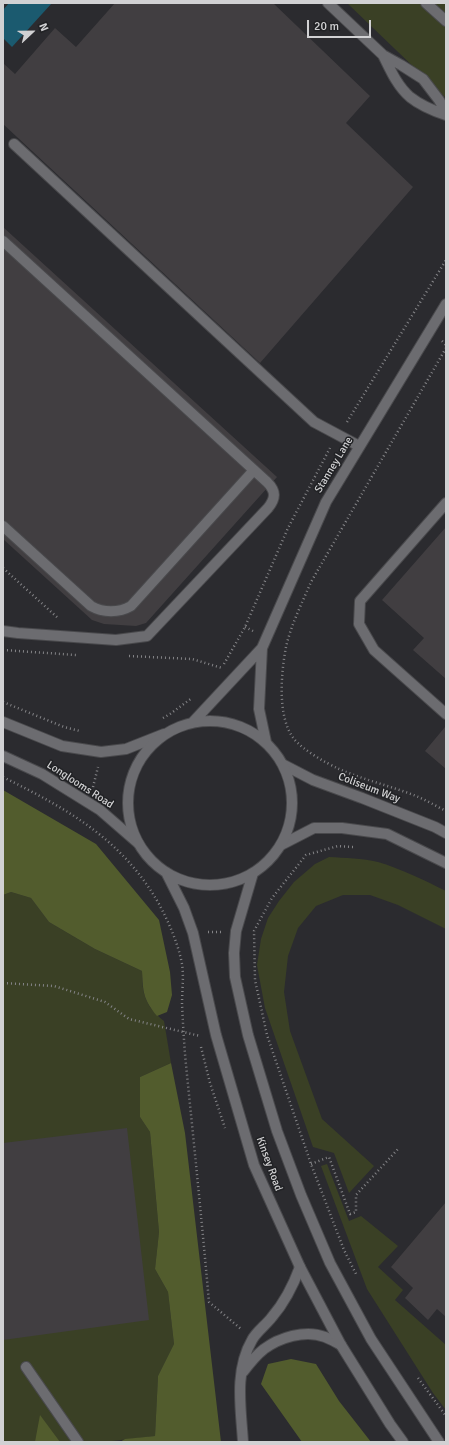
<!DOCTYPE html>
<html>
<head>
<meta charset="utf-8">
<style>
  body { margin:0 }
  #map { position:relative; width:449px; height:1445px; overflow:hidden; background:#2b2b2f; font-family:Signika,sans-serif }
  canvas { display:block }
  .frame { position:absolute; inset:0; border:4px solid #d1d1d3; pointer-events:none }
  .north { position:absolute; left:12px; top:12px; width:40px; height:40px; -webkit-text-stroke:3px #212225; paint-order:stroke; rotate:68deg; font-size:11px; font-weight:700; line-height:16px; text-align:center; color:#d1d1d3 }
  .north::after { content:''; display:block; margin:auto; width:14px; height:18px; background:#d1d1d3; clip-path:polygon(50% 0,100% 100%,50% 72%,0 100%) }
  .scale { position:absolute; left:307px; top:20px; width:64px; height:18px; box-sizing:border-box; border:2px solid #d1d1d3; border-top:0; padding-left:5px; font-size:12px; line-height:14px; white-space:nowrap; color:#d1d1d3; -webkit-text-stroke:3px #212225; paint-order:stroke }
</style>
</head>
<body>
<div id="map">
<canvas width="449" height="1445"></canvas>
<div class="frame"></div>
<div class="north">N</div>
<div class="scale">20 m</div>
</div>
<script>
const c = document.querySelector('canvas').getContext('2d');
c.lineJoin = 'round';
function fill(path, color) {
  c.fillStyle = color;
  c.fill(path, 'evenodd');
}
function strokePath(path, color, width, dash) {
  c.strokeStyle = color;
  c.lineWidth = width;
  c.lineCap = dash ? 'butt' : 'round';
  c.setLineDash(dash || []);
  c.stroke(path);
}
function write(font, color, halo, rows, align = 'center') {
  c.font = font + ' Signika,sans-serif';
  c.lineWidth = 3;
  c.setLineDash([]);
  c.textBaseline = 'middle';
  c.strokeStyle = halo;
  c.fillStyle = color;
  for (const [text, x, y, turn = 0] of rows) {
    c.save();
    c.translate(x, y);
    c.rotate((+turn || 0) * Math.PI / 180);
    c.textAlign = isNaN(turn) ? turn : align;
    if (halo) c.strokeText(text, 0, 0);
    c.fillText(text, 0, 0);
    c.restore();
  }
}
const green = new Path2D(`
  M347,3H446V98Z
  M329,857C345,858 362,858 378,862C399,868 426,881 446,891V929L398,905L370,895H343L316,906L298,928L288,956L284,992L290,1031L322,1119L374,1166L349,1193L334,1153L313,1147L265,1008L257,965L261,939L268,918L279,901L294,882L315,864Z
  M11,892L31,898L49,922L95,949L142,971C142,994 145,1006 164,1021L171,1063L140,1077V1117L150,1132L159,1232L155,1269L168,1292L174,1344L158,1376L155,1436L104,1442H3V895Z
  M327,1164L349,1221L361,1216L398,1246L378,1267L403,1290L395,1300L446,1345V1410L433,1393L367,1289L321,1166Z`);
const forest = new Path2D(`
  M3,790L96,844L159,920L170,972L172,995L167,1012L157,1016C143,999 143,992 142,971L95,949L49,922L31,898L11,892L3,895Z
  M171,1063L185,1133L221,1442H120L125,1439L155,1436L158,1376L174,1344L168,1292L155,1269L159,1232L150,1132L140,1117V1077Z
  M291,1359L316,1364L339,1401L371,1442H302L261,1384L268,1364Z
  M40,1415L60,1442H35Z`);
const water = new Path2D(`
  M9,3H52L12,47L3,38V10Z`);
const building = new Path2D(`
  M115,3H273L370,96L346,123L413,187L260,363L3,124V63L15,74L55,28L76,47Z
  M3,227L277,477L146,623L136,626L104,624L92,620L3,539Z
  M446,527V679L413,650L424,638L382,600Z
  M445,727L446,728V769L425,751Z
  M127,1128L149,1320L3,1340V1143Z
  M446,1202V1317L437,1309L428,1320L405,1298L413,1288L391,1267Z`);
const path = new Path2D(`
  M442,341L446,345
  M446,348L311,582C302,603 291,625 286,647C281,673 277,717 294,739C303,750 326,763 339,769C364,780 391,786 416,796C426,800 436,806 446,811
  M347,422L446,260
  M3,568L59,619
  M245,627L253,631
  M3,650L76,655
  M129,656L192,659L222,668
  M224,664L245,627L288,528L330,448
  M3,702L64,727L80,731
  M163,718L170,714L192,698
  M3,777C69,810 122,839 159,904C169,923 178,943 182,964C184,977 182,991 182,1004C183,1024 184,1044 186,1065C194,1144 202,1223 209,1302L241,1329
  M93,787L98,767
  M353,847L338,846L306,855L272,898L254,931L255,980L267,1035L311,1164L344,1250L357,1276
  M208,932H221
  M3,983L54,986L105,1002L129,1019L200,1036
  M201,1047L210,1083L225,1128
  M311,1164L329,1157L350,1214L356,1212V1195L398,1149
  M418,1378L446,1416`);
const service = new Path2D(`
  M426,3L446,21
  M14,144L314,422L359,446
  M3,241L267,482C276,491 276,498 268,508L147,636L116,640L18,633L3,631
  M446,503L360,601L359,624L374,650L446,714
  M3,526L91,606C103,613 119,613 131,606L254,470
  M26,1367L78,1442`);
const minor = new Path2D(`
  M328,3L383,55L401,65L423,79L439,100L446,112
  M383,55C390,69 397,86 410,97C420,105 434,111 446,115
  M284,765L313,780L362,798L435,827L446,833
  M281,845L314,828H342L387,834L446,863
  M243,1372C249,1364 255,1356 264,1349C279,1338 305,1329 325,1337C330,1339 336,1342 341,1345
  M243,1442C241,1409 234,1371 252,1340C256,1332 266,1325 272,1317C285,1302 293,1286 300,1267`);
const tertiary = new Path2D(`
  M3,722L62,746L101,752L126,749L164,734
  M3,756L42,774L100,810L138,843`);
const secondary = new Path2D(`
  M128 803a82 82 0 1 1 164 0a82 82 0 1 1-164 0Z
  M193,722L262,648
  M266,742L259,709L262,648L326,502L446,304
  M166,872L184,908L193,933L216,1035L254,1165L300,1267L341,1345L390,1424L403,1442
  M253,873L236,931L234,953L235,977L248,1035L277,1131L301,1195L330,1263L371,1339L439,1442`);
const streetNames = [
  ["Stanney Lane",334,465,-59],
  ["Longlooms Road",80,785,33],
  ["Coliseum Way",369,788,21],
  ["Kinsey Road",269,1164,70]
];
fill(green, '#3a4025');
fill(forest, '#525c2d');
fill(water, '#1b5a6f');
fill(building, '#413e41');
strokePath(service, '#49494c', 12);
strokePath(minor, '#49494c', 12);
strokePath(tertiary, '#49494c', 12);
strokePath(secondary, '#49494c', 12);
strokePath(path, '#848487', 2.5, [1, 3]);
strokePath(service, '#6c6c70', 10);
strokePath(minor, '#6c6c70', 10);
strokePath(tertiary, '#6c6c70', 10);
strokePath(secondary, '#6c6c70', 10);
write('11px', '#d1d1d3', '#212225', streetNames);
</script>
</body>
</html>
